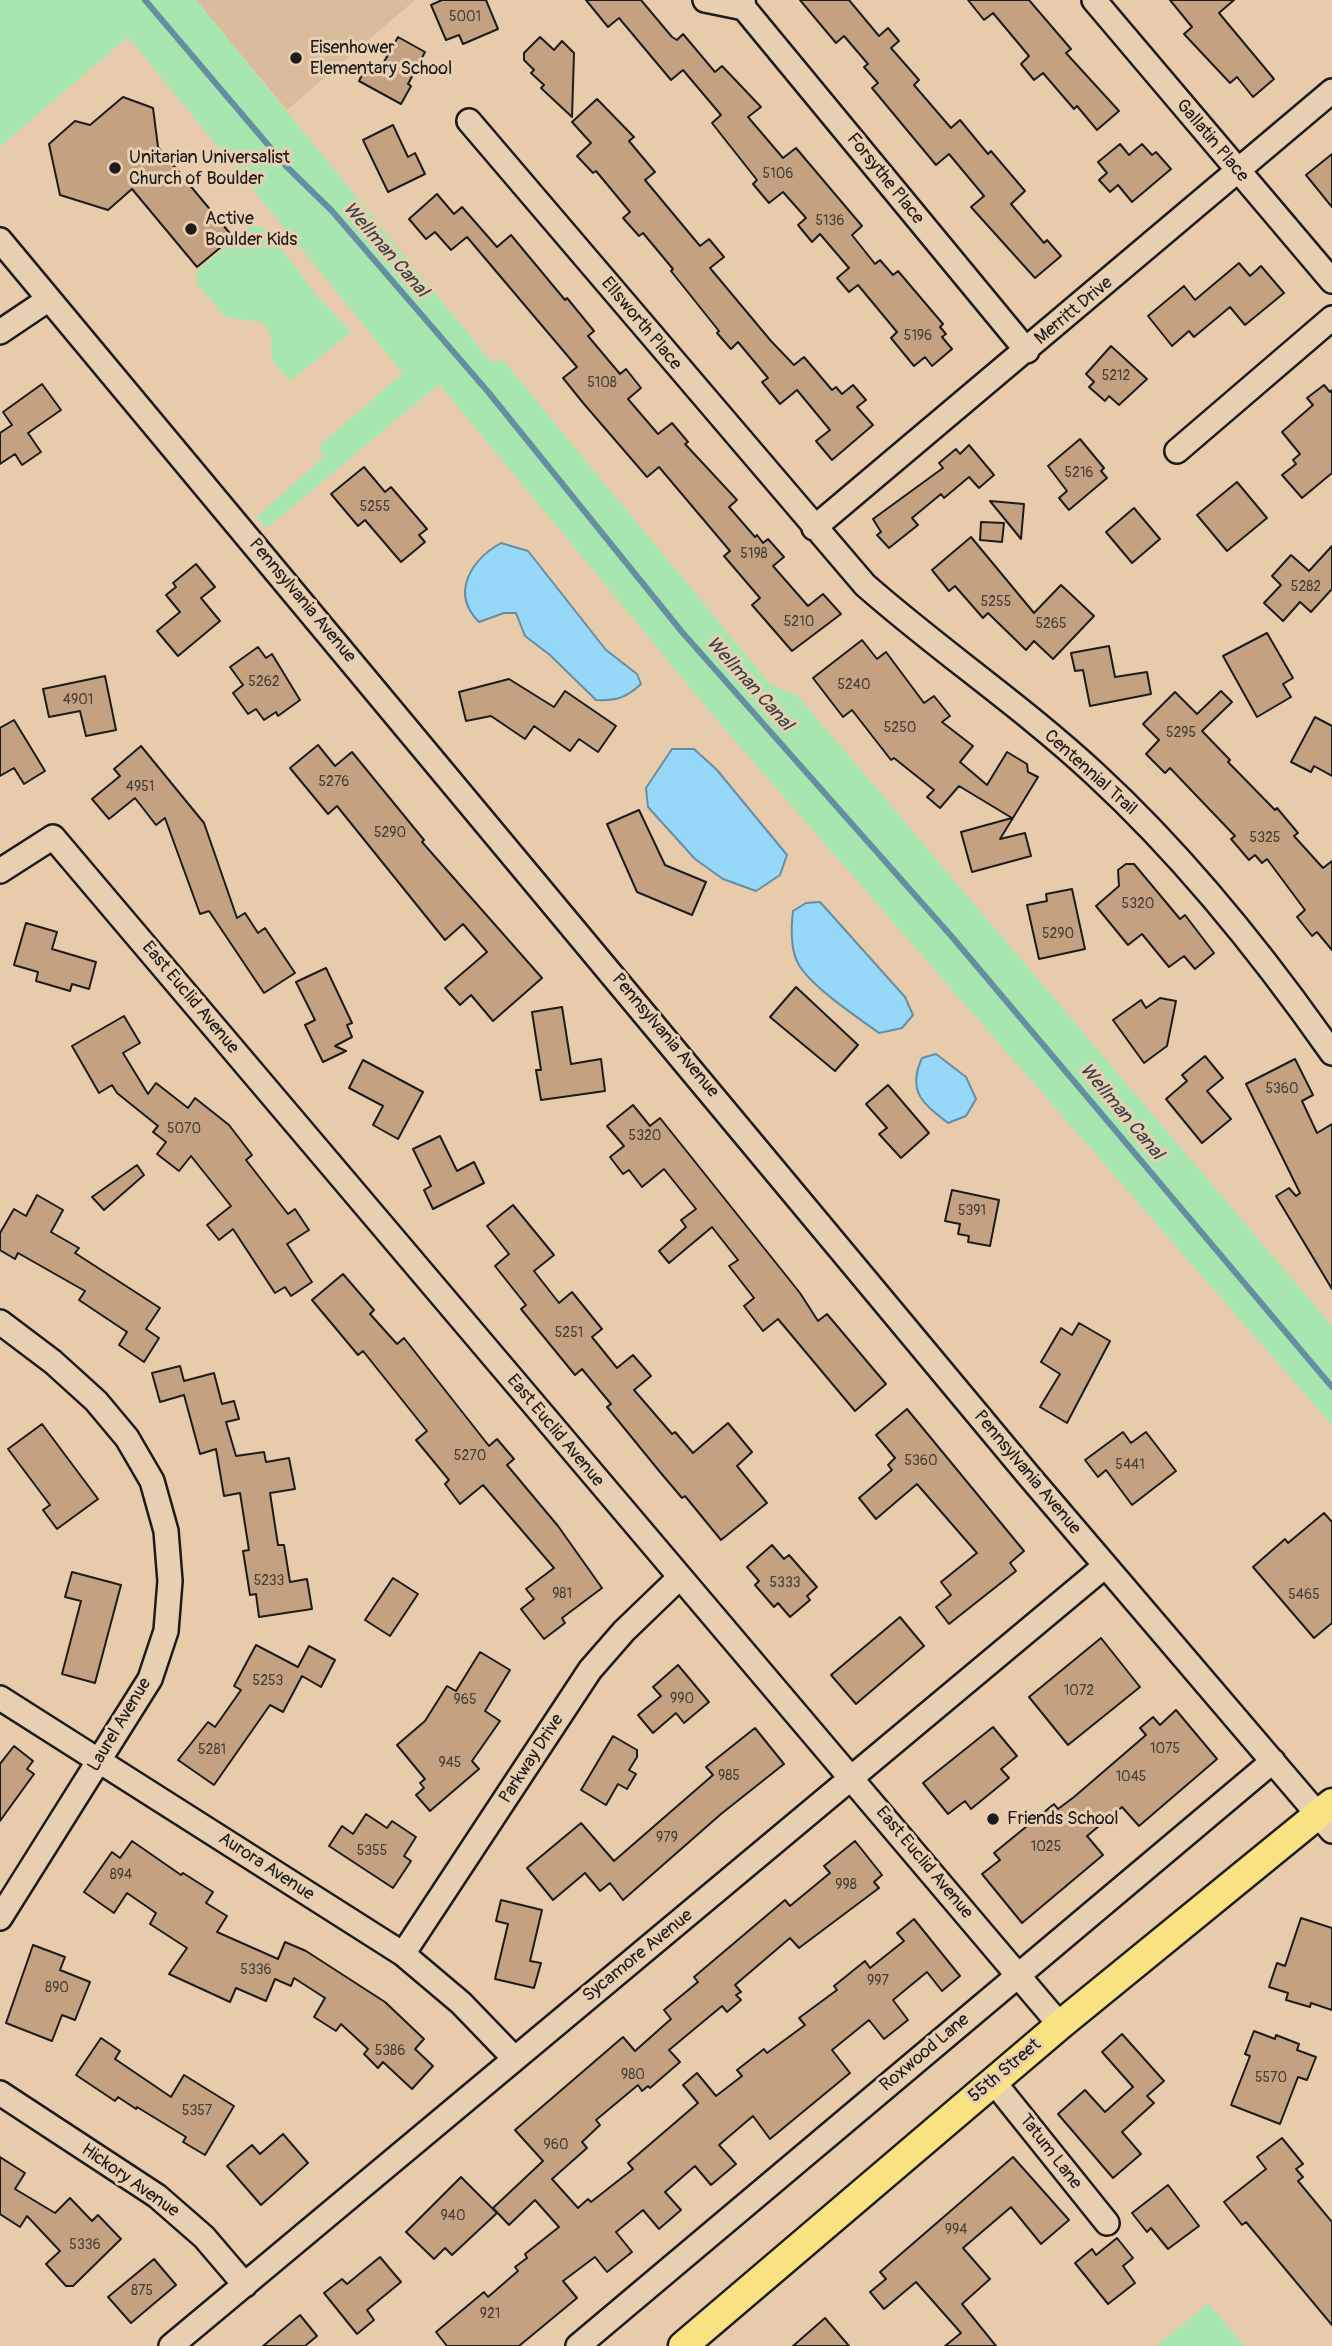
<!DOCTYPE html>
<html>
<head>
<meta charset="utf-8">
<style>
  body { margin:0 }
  canvas { display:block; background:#e8cbab }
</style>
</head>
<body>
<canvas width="1332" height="2346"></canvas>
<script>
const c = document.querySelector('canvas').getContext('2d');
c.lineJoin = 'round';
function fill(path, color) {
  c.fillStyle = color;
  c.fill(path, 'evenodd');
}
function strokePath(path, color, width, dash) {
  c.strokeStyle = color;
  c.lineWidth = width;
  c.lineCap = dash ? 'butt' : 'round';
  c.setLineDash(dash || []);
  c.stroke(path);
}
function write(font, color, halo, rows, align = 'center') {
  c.font = font + ' Pangolin,sans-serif';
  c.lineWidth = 6;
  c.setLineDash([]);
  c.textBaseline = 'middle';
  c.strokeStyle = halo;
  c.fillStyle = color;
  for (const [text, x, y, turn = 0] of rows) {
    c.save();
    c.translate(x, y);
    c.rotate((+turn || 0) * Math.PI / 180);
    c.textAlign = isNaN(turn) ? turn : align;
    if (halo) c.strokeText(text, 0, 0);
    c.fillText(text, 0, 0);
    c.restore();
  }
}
const built = new Path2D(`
  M196,0H415L287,110Z`);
const green = new Path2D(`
  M0,0H196L492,363L502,359L770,684L798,696L1332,1326V1425L722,726L439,384L267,528L256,517L325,456L318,447L403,373L128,37L0,147Z
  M252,224L266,229L318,297L352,332L290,381L272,360L271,334L261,322L225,317L197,284V271Z
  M1208,2303L1244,2346H1157Z`);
const water = new Path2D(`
  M501,543L528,551L606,650L637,674L641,684C626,698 616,701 596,700L550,655L525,636L516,613H504L479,622C450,593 471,560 501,543Z
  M672,749H694L717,770L787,855L780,875L756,891L723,879L695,859L648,807L646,788Z
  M820,902L905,997L913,1015L902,1028L879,1033C857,1017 812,987 799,965C790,950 791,928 793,911L806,903Z
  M936,1054L966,1077L976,1099L966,1116L948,1123C922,1103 907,1091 922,1058Z`);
const stream = new Path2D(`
  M145,0L286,166L332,211L489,393L682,632L953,938L1332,1387`);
const building = new Path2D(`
  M442,0H486L498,29L463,44L459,35L446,40L431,5Z
  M586,0H641L672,37L677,40L683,34L715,72L722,66L761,107L748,117L783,158L796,148L862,226L852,235L875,264L880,260L893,275L898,271L943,324L940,327L946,334L942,337L952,349L932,366L925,357L914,366L891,338L897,332L858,285L849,292L837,278L849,268L820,234L812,242L798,225L806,218L783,192L769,203L753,184L757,180L712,123L721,115L683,70L671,80L619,18L608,27Z
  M800,0H849L879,36L888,28L899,41L891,48L919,80L914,85L951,128L960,120L988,154L991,151L1025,191L1011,204L1044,243L1047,240L1061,256L1035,278L971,207L984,196L949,154L936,165L872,88L878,83L864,67L868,64L844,36L836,43Z
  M968,0H1029L1071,49L1066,53L1119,111L1097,130L1077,106L1074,109L1043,73L1034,80L1021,64L1029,56L993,13L984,20Z
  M1170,0H1234L1219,13L1274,79L1253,97L1237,77L1230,83L1184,34L1192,27Z
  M398,37L425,52L408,84L411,86L401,104L359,81L368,63L380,69Z
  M540,37L554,50L562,41L574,53L572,117L541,88L544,85L531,73L534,70L524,60V53Z
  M123,97L153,108L158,147L233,237L197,267L132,189L108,210L60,195L49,144L75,121L90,125Z
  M597,99L634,137L629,141L655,172L645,180L700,246L709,239L724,257L710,268L771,341L794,365L804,357L832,390L836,387L842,394L853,385L866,400L857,407L873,425L832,460L816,441L830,430L797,390L780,404L762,382L768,378L738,342L731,349L717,333L719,331L671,271L673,269L643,233L639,236L623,218L630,212L596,171L593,173L577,156L591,143L572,122Z
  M393,125L408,157L415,153L425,174L388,192L363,140Z
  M1120,144L1129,155L1142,144L1152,155L1156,152L1171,169L1132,202L1118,185L1110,192L1099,180L1107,173L1098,162Z
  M1332,154V207L1306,175Z
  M437,194L454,214L462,207L497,247L511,235L565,300L567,298L594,331L588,336L620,374L626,369L641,388L628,399L658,434L672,423L688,442L685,444L737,500L729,507L755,537L757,535L763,543L768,539L784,557L773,566L808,606L823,594L841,614L792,651L752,605L760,598L724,556L730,551L659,467L647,477L584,404L563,378L577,367L467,237L451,250L435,232L426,239L409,219Z
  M1239,263L1250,276L1261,266L1284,293L1245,325L1230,307L1194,337L1189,331L1172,346L1148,316L1184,286L1195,300Z
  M1111,346L1147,379L1119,405L1109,396L1105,401L1089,387L1094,382L1086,374Z
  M42,384L61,410L28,433L41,452L22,465L15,454L0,464V433L12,425L3,412Z
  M1324,385L1330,392L1332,390V473L1302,498L1282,475L1296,464L1293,460L1300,454L1282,432L1313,405L1307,398Z
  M1080,439L1104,468L1101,471L1107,478L1069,510L1059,498L1067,491L1048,466Z
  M969,445L994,475L979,488L969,477L944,498L941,494L912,518L918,525L889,548L877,535L881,532L873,519L943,468L939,463L956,449L960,454Z
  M364,467L385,492L391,487L427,529L419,535L425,542L401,562L365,520L358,526L331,494Z
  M1237,482L1267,518L1227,551L1197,515Z
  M990,501L1024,504L1021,539Z
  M1134,508L1160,539L1132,563L1106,532Z
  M981,522L1004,523L1002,542L980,540Z
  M971,537L1034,613L1061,585L1094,616L1053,659L1034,641L1026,650L988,613L983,618L955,586L949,591L932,570Z
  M1332,546V589L1311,612L1300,602L1283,621L1264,603L1281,585L1272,576L1291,555L1309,571Z
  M196,564L215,587L201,598L220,621L178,656L157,631L180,612L166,595L176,587L173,583Z
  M1267,633L1293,678L1283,684L1291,697L1257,717L1223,656Z
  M862,640L877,659L886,652L924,703L934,696L950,716L942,722L973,746L960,762L987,785L1007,752L1027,764L1028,772L1038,777L1000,839L1025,833L1031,856L972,872L961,832L1012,818L959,786L940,808L927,797L934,790L894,758L891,760L852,710L843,717L813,678Z
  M1109,646L1115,677L1147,672L1151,694L1090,706L1083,670L1075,671L1071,653Z
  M258,647L266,658L272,654L300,700L278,716L276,712L264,720L256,709L248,714L233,693L243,685L230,667Z
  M105,676L116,730L86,736L80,711L49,717L43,689Z
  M509,679L554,707L565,691L616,726L598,752L579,739L570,751L534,726L525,739L491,716L466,721L459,692Z
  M1221,691L1232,702L1202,731L1230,760L1228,762L1275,810L1277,808L1298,833L1294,836L1323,868L1332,861V950L1317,932L1312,936L1297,917L1305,910L1267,859L1262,863L1255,855L1249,860L1231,839L1235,836L1170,768L1165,773L1146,754L1159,740L1143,724L1175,692L1197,714Z
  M1315,717L1332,726V776L1314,766L1311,772L1291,762Z
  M14,720L45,771L24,784L14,768L0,776V728Z
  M318,745L335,766L352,752L424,840L422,842L542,978L493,1021L471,995L460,1005L445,988L487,952L463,924L445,940L337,806L328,814L290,768Z
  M141,746L204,823L237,918L245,913L258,933L265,928L295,973L264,993L209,911L200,914L165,818L156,825L135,798L109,819L92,799L120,776L114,769Z
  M639,810L665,865L706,882L692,915L637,892L607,824Z
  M1126,864H1134L1180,919L1185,915L1214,953L1195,969L1184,956L1169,967L1142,934L1128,945L1096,906L1119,886L1118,870Z
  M1072,889L1085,949L1039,959L1027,905L1047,901L1046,894Z
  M26,923L57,932L52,949L96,962L89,989L72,984L70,991L36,981L38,972L14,965Z
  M326,968L352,1023L347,1025L352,1037L335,1046L346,1051L323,1062L305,1025L315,1020L296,982Z
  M796,987L858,1045L835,1071L770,1017Z
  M1160,998L1176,1001L1167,1046L1144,1063L1113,1020L1141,1000L1146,1008Z
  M562,1007L571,1064L601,1059L605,1091L541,1100L536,1070H541L532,1012Z
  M124,1016L140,1043L123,1053L148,1094L156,1083L188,1108L195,1098L229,1125L252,1155L246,1160L288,1214L295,1209L309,1230L287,1244L312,1282L291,1296L285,1287L275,1293L233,1229L219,1240L207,1225L231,1206L191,1156L179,1171L157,1154L166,1142L153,1132L158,1126L117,1093L112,1085L99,1093L72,1046Z
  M1205,1056L1223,1078L1207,1091L1231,1119L1202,1143L1166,1099L1187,1081L1182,1075Z
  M1295,1059L1313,1095L1302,1101L1317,1133L1332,1124V1289L1276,1196L1289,1188L1296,1196L1300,1193L1246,1084Z
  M363,1060L423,1092L398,1139L373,1125L383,1106L349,1088Z
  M888,1085L929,1133L901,1158L879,1134L887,1128L866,1104Z
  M633,1105L650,1126L660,1118L800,1293L818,1321L827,1314L886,1384L855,1411L778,1319L763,1331L744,1306L754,1298L729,1266L738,1260L712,1227L669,1263L659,1251L686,1227L681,1220L696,1209L664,1169L642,1187L629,1170L623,1174L610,1157L624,1146L607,1126Z
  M440,1136L457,1171L474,1162L484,1183L433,1209L424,1190L431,1186L413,1149Z
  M137,1165L144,1175L104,1210L92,1197Z
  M952,1190L999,1200L990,1246L968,1242L969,1236L958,1234L960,1224L945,1221Z
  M37,1195L63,1210L51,1232L79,1248L75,1253L160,1308L146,1329L159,1338L144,1362L119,1345L127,1332L79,1300L85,1291L18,1253L15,1259L0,1250V1233L14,1209L26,1216Z
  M513,1205L554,1255L534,1271L559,1303L572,1292L602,1329L592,1337L617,1368L633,1355L651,1376L634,1390L672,1434L675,1432L693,1453L728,1423L752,1452L737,1466L767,1503L721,1540L685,1496L682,1498L660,1472L607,1407L611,1404L582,1369L575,1375L521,1309L526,1305L495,1266L509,1254L487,1226Z
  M343,1274L374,1310L370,1314L397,1344L404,1338L489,1446L497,1439L514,1459L507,1465L558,1526L602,1588L562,1618L565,1623L544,1639L521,1609L534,1599L526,1589L554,1568L483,1485L460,1504L445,1484L449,1480L416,1440L427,1431L363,1351L358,1355L312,1300Z
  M1079,1323L1110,1341L1067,1423L1040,1407L1060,1374L1041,1362L1061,1328L1072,1335Z
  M180,1366L184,1381L214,1373L222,1404L234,1401L239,1419L226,1422L236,1456L264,1452L266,1462L289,1458L295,1489L270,1493L278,1545H284L290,1582L307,1579L312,1609L259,1617L256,1594L250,1595L243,1551L249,1550L240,1493L224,1496L216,1449L200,1454L184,1395L160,1402L152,1373Z
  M907,1409L1024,1551L1010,1563L1016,1571L949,1624L936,1607L951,1595L941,1582L977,1553L917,1484L876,1519L859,1498L892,1470L888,1465L895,1458L876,1435Z
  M42,1424L98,1499L57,1529L43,1510L50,1505L8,1449Z
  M1123,1432L1131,1443L1146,1432L1176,1471L1132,1505L1106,1470L1098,1477L1085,1460Z
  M1324,1513L1332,1522V1623L1314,1638L1253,1567L1285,1539L1288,1543Z
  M772,1545L784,1559L789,1555L817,1587L807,1596L810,1600L790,1617L778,1603L774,1607L755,1585L759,1581L747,1567Z
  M72,1572L121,1585L95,1683L62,1674L81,1601L65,1597Z
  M393,1578L418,1594L390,1636L365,1620Z
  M900,1617L924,1646L856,1704L831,1675Z
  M1101,1638L1140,1687L1068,1745L1029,1697Z
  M256,1645L298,1667L309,1646L335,1660L321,1687L302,1676L283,1712L270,1705L214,1785L178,1760L208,1722L215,1727L241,1690L234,1686Z
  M480,1652L510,1670L485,1711L500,1721L472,1761L479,1769L430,1811L416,1795L424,1788L420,1783L425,1779L397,1745L425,1721L447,1686L456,1691Z
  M678,1665L709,1702L684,1723L676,1713L653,1733L638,1715L661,1696L653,1687Z
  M1176,1710L1217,1759L1139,1826L1122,1807L1087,1836L1103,1855L1022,1923L982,1874L1000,1860L994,1853L1054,1804L1058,1809L1074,1797L1146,1735L1140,1728L1153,1717L1160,1725Z
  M993,1727L1017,1756L1001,1769L1009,1778L971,1809L965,1801L948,1814L923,1783Z
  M755,1728L784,1764L721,1814L623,1900L610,1883L600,1891L585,1873L553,1900L527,1868L581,1823L614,1861L713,1775L706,1767Z
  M613,1736L637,1750V1757L629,1770L636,1774L627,1789L618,1784L606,1805L581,1790Z
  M14,1746L33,1761L27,1769L34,1774L0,1821V1764Z
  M366,1814L387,1828L392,1821L416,1837L404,1856L411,1861L393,1888L329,1846L342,1826L353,1834Z
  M132,1841L181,1875L183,1873L213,1892L206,1903L227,1916L217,1932L278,1959L285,1942L306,1951L385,2002L424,2039L415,2049L433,2066L412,2089L383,2062L378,2068L364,2054L368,2049L341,2024L336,2031L314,2017L325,1998L294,1978L291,1986L275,1979L266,2001L236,1988L230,2002L169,1974L187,1948L150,1924L156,1913L127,1893L114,1913L84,1892L112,1852L120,1858Z
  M855,1841L882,1875L874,1882L879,1888L799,1948L790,1938L735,1985L741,1992L736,1995L741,2000L727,2012L722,2006L669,2050L680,2062L650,2088L648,2086L642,2091L638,2085L596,2120L600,2125L582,2142L587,2148L552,2179L578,2208L588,2199L591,2202L633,2169L628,2163L698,2103L683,2085L697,2073L716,2096L742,2076L737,2070L764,2049L767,2053L805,2025L799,2018L837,1990L834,1986L865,1961L870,1968L904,1941L897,1933L914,1919L960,1976L942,1991L927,1972L893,2000L908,2020L884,2039L869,2020L832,2050L850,2073L770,2139L753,2116L719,2145L736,2164L711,2185L695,2166L665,2192L681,2210L659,2229L643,2210L616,2232L632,2252L607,2272L595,2257L563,2281L577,2298L519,2346H447L436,2332L484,2292L488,2297L518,2271L515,2267L527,2258L525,2254L559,2227L535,2200L509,2225L493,2208L543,2161L515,2130L623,2037L635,2051L671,2019L664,2010L698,1982L694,1977L785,1900L790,1906L830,1873L824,1866Z
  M501,1900L542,1910L530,1961L541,1963L534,1988L495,1979L508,1924L496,1921Z
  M1301,1918L1332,1928V2010L1311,2003L1310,2007L1286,2000L1288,1993L1269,1987L1277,1963L1285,1966Z
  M33,1945L65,1957L60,1970L90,1982L75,2020L62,2015L52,2041L6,2023Z
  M1254,2031L1275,2039L1276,2035L1299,2044L1297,2050L1316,2057L1307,2080L1298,2077L1280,2124L1231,2105L1250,2056L1245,2054Z
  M1122,2034L1164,2081L1147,2096L1154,2103L1122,2132L1141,2154L1113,2178L1058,2114L1085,2090L1105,2112L1133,2087L1102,2052Z
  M101,2038L120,2051L115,2059L171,2097L184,2075L234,2106L205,2155L183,2142L186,2137L137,2107L136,2109L118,2097L115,2101L76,2075Z
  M283,2134L308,2163L261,2205L227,2166L252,2145L260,2154Z
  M1282,2138L1303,2164L1296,2169L1303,2177L1298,2181L1332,2222V2325L1246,2222L1242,2225L1224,2202L1266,2169L1257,2157Z
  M0,2157L25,2173L15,2189L55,2213L70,2198L92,2221L98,2215L121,2239L73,2286H66L46,2264L60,2251L27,2216L20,2227L0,2214Z
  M1013,2157L1069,2220L1041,2244L1011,2207L963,2248L990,2279L962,2304L996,2346H945L961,2333L916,2282L884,2309L870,2292L886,2279L880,2272Z
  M461,2177L497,2213L452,2255L445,2248L434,2259L406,2232Z
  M1168,2185L1199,2226L1168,2249L1151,2228L1147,2232L1132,2213Z
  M1117,2238L1133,2258L1123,2266L1135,2283L1108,2304L1075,2263L1092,2249L1096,2255Z
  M380,2257L401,2282L367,2310L374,2320L357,2334L324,2293L342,2279L347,2284Z
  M154,2259L176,2285L131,2323L108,2297Z
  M300,2315L317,2336L305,2346H263Z
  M825,2318L849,2346H793Z`);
const minor = new Path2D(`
  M705,0L744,8
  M743,0L744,8L1027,351
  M1094,0L1332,281
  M469,121L865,585C940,651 1023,707 1095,774C1185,857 1262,953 1332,1053
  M0,240L1029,1476L1332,1831
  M0,332L49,299
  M1177,451L1332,318
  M814,528L1332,91
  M0,871L53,837L1060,2025
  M0,1322L53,1362L96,1401L127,1438L152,1481L166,1531L170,1581L166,1631L150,1679L0,1918
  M0,1698L403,1954L461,2003L514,2058
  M403,1954L590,1670L624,1631L679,1578
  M993,2081L1107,2223
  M0,2093L157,2196L204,2237L245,2285
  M171,2346L1105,1566
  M578,2346L1273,1761`);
const major = new Path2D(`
  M683,2346L1060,2025L1332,1803`);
const markers = [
  [296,58,7,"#1c1c1c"],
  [115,168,7,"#1c1c1c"],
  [191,229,7,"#1c1c1c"],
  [993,1819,7,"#1c1c1c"]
];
const numberNames = [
  ["5001",465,17],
  ["5106",778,174],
  ["5136",830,221],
  ["5196",918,336],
  ["5212",1116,376],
  ["5108",602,383],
  ["5216",1079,473],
  ["5255",375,507],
  ["5198",754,554],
  ["5282",1306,587],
  ["5255",996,602],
  ["5210",799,622],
  ["5265",1051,624],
  ["5262",264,682],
  ["5240",854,685],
  ["4901",78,700],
  ["5250",900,728],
  ["5295",1181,733],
  ["5276",334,782],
  ["4951",140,787],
  ["5290",390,833],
  ["5325",1265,838],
  ["5320",1138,904],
  ["5290",1058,934],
  ["5360",1282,1089],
  ["5070",184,1129],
  ["5320",645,1136],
  ["5391",972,1211],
  ["5251",569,1333],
  ["5270",470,1456],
  ["5360",921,1461],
  ["5441",1130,1465],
  ["5233",269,1581],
  ["5333",785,1583],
  ["981",562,1594],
  ["5465",1304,1595],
  ["5253",268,1681],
  ["1072",1079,1691],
  ["990",682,1699],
  ["965",465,1700],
  ["1075",1165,1749],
  ["5281",212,1750],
  ["945",450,1763],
  ["985",729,1776],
  ["1045",1131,1777],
  ["979",667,1838],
  ["1025",1046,1847],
  ["5355",372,1851],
  ["894",121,1875],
  ["998",846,1885],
  ["5336",256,1970],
  ["997",878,1981],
  ["890",57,1988],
  ["5386",390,2051],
  ["980",633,2075],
  ["5570",1271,2078],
  ["5357",197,2111],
  ["960",556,2145],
  ["940",453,2216],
  ["994",956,2230],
  ["5336",85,2245],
  ["875",142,2291],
  ["921",490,2314]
];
const poiNames = [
  ["Eisenhower",310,48],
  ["Elementary School",310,69],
  ["Unitarian Universalist",129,158],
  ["Church of Boulder",129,179],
  ["Active",205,219],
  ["Boulder Kids",205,240],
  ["Friends School",1007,1819]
];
const streetNames = [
  ["Gallatin Place",1212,141,50],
  ["Forsythe Place",885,179,51],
  ["Merritt Drive",1074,311,-40],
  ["Ellsworth Place",641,324,50],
  ["Pennsylvania Avenue",302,601,50],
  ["Centennial Trail",1090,773,42],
  ["East Euclid Avenue",190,998,50],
  ["Pennsylvania Avenue",665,1036,50],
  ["East Euclid Avenue",555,1431,50],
  ["Pennsylvania Avenue",1027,1473,50],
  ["Laurel Avenue",120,1725,-59],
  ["Parkway Drive",532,1759,-57],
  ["East Euclid Avenue",924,1863,50],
  ["Aurora Avenue",266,1867,33],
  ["Sycamore Avenue",638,1956,-39],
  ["Roxwood Lane",925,2053,-40],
  ["55th Street",1005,2071,-40],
  ["Tatum Lane",1050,2152,52],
  ["Hickory Avenue",130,2181,35]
];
const waterNames = [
  ["Wellman Canal",385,250,49],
  ["Wellman Canal",749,684,48],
  ["Wellman Canal",1121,1112,50]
];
fill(built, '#d9bc9b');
fill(green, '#a7e7af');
fill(water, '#97d8f9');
strokePath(water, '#668da1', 2);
strokePath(stream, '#668da1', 6);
fill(building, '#c4a281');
strokePath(building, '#1c1c1c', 2);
strokePath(minor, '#1c1c1c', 28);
strokePath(major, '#1c1c1c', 33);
strokePath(minor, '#e9cfb1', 23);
strokePath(major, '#f8e281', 28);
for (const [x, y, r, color] of markers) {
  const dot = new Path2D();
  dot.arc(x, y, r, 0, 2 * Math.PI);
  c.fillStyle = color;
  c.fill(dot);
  strokePath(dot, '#e9cfb1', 2.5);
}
write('14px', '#463e35', null, numberNames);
write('18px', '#1c1c1c', '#e9cfb1', poiNames, 'left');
write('18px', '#1c1c1c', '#e9cfb1', streetNames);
write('italic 19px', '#354248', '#e9cfb1', waterNames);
</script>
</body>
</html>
